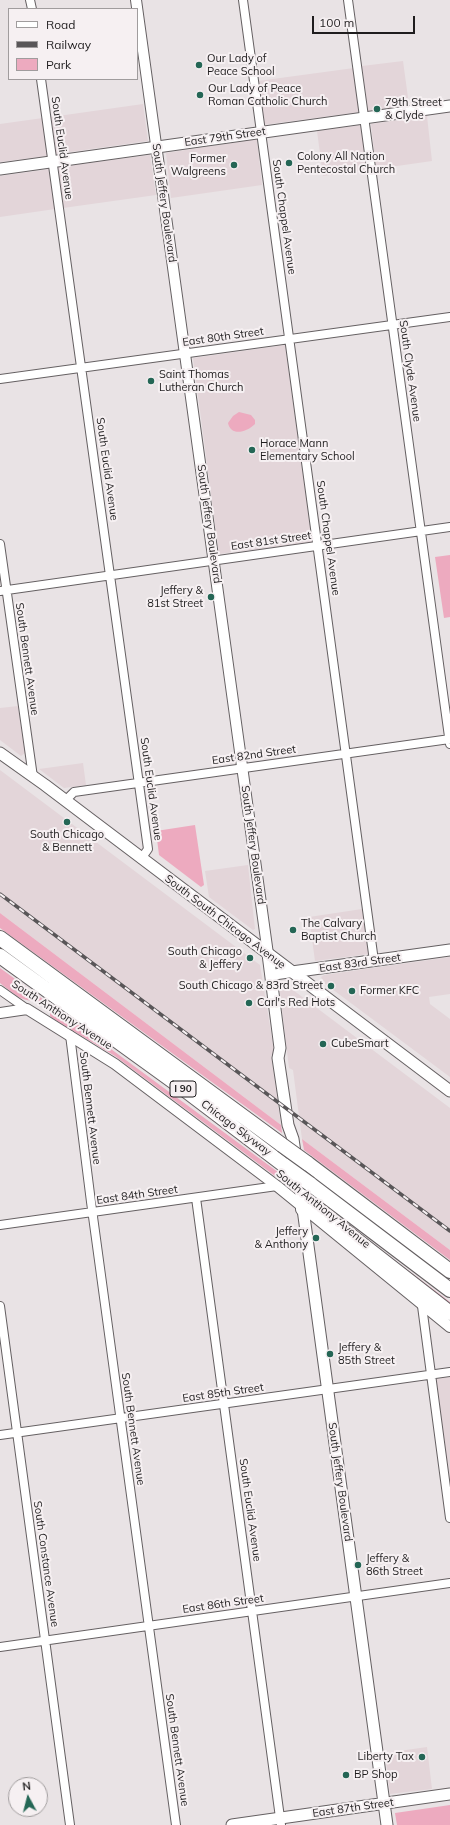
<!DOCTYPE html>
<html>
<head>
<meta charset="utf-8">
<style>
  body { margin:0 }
  #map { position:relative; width:450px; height:1825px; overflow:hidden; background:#e9e3e5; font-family:Mulish,sans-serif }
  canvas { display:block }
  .legend { position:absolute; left:8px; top:8px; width:130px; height:72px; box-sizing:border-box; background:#f6f0f2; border:1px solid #a09c9d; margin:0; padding:5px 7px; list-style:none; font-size:12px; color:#1f1d1e }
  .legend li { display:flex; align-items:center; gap:8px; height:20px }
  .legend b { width:20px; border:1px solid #a09c9d }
  .north { position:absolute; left:8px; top:1777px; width:40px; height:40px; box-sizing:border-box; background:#f6f0f2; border:1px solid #a09c9d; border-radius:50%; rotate:353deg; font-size:11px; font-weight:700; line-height:16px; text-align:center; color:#1f1d1e }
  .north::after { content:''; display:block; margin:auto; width:14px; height:18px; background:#246655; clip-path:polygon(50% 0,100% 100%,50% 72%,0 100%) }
  .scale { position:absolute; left:312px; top:16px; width:103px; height:18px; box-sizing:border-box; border:2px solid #1f1d1e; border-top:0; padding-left:5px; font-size:12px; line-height:14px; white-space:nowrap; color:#1f1d1e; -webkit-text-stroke:3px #f6f0f2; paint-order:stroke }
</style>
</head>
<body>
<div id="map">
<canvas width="450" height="1825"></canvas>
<ul class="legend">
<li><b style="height:5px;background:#fff"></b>Road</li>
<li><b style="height:5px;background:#595658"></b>Railway</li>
<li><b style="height:11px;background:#edaabf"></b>Park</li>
</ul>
<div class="north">N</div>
<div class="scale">100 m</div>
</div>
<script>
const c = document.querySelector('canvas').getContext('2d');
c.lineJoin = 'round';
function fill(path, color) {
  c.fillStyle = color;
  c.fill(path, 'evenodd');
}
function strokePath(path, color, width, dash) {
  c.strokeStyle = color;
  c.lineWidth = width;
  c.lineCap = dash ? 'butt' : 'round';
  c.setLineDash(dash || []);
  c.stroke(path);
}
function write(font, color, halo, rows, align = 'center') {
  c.font = font + ' Mulish,sans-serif';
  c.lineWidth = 4;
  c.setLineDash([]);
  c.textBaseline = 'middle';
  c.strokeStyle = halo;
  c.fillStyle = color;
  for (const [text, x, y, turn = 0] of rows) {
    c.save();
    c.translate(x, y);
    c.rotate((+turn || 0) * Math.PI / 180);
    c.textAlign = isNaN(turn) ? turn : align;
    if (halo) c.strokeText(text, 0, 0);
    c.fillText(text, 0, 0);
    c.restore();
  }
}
const built = new Path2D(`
  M403,61L409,105L368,111L362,66Z
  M354,68L360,112L263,125L258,81Z
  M143,104L148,141L56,154L51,117Z
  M427,116L432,161L376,169L371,124Z
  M43,118L48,156L0,162V124Z
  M361,125L367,170L323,176L317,131Z
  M257,139L262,185L171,198L166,153Z
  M150,155L156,195L63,208L58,167Z
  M50,169L55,209L0,217V176Z
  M285,345L312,542L219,554L193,358Z
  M18,706L25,753L21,756L0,740V708Z
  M83,763L86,785L64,788L39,769Z
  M0,770L260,965L275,1057L271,1055L281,1125L0,913Z
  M248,865L255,929L253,930L209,897L205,871Z
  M362,909L369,954L315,961L309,917Z
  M450,957V994L429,997L430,1004L450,1019V1077L324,983L321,977L324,975Z
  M281,981L450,1108V1250L302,1139L293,1070L289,1068L279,984Z
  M450,1377V1481L436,1379Z
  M427,1747L432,1789L390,1794L385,1753Z`);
const green = new Path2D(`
  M239,412L251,415L255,420V424C247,432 231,437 228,423L233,416Z
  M450,555V617L444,618L435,557Z
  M195,825L204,885L201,887L159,855L156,831Z
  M0,913L281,1125L282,1133L0,928Z
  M0,968L44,1000C22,1004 16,995 0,983Z
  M58,1010L286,1178L287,1181L283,1182L115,1056L52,1018L50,1016V1012Z
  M302,1139L450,1250V1260L304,1150Z
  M311,1197L450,1302V1308L313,1203Z
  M450,1805V1825H397L395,1813Z`);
const minor = new Path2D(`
  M30,0L32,9
  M243,0L374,961
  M348,0L450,744
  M41,79L148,849L141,859
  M0,379L450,317
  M0,544L33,777
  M0,591L450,527
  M65,801L74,792L450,739
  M0,990L27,1009
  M70,1035L91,1202L176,1825
  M196,1198L281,1825
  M0,1225L277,1186
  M0,1306L70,1825
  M422,1306L450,1518
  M0,1435L450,1372
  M0,1647L450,1583`);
const tertiary = new Path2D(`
  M136,0L268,954
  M271,975L292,972
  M0,1013L27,1009L115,1064L277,1186L450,1327`);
const secondary = new Path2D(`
  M0,169L450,106
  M0,753L45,785L450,1091
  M268,954L280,1048L278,1058L288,1125L293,1139L303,1209L387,1825
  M292,972L450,950
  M232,1825L450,1794`);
const motorway = new Path2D(`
  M0,938L282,1145
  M0,956L181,1087L285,1166
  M307,1163L450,1271
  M310,1184L450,1290
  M303,1209L319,1215L345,1231L450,1313`);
const rail = new Path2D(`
  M0,894L450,1231`);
const motorwayBridge = new Path2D(`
  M282,1145L307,1163
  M285,1166L310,1184`);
const markers = [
  [199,65,4,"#246655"],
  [200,95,4,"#246655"],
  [377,109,4,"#246655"],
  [289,163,4,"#246655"],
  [234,165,4,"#246655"],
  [151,381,4,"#246655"],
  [252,450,4,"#246655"],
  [211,597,4,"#246655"],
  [67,822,4,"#246655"],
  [293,930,4,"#246655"],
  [250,958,4,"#246655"],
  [331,986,4,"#246655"],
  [352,991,4,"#246655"],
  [249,1003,4,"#246655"],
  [323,1044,4,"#246655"],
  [316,1238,4,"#246655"],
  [330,1354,4,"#246655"],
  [358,1565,4,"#246655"],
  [422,1757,4,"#246655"],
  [346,1775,4,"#246655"]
];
const shields = [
  [183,1089,26]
];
const shieldNames = [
  ["I 90",183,1089]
];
const poiNames = [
  ["Our Lady of",207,59],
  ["Peace School",207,72],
  ["Our Lady of Peace",208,89],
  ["Roman Catholic Church",208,102],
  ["79th Street",385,103],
  ["& Clyde",385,116],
  ["Colony All Nation",297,157],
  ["Pentecostal Church",297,170],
  ["Former",226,159,"right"],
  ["Walgreens",226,172,"right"],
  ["Saint Thomas",159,375],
  ["Lutheran Church",159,388],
  ["Horace Mann",260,444],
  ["Elementary School",260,457],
  ["Jeffery &",203,591,"right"],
  ["81st Street",203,604,"right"],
  ["South Chicago",67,835,"center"],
  ["& Bennett",67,848,"center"],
  ["The Calvary",301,924],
  ["Baptist Church",301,937],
  ["South Chicago",242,952,"right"],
  ["& Jeffery",242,965,"right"],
  ["South Chicago & 83rd Street",323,986,"right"],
  ["Former KFC",360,991],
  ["Carl's Red Hots",257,1003],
  ["CubeSmart",331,1044],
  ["Jeffery",308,1232,"right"],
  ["& Anthony",308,1245,"right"],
  ["Jeffery &",338,1348],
  ["85th Street",338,1361],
  ["Jeffery &",366,1559],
  ["86th Street",366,1572],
  ["Liberty Tax",414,1757,"right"],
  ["BP Shop",354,1775]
];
const streetNames = [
  ["East 79th Street",225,137,-8],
  ["South Euclid Avenue",62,148,82],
  ["South Jeffery Boulevard",164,203,82],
  ["South Chappel Avenue",284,217,82],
  ["East 80th Street",223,337,-8],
  ["South Clyde Avenue",410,371,82],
  ["South Euclid Avenue",107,469,82],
  ["South Jeffery Boulevard",209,524,82],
  ["South Chappel Avenue",328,538,82],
  ["East 81st Street",271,541,-8],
  ["South Bennett Avenue",27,659,82],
  ["East 82nd Street",254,755,-8],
  ["South Euclid Avenue",151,789,82],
  ["South Jeffery Boulevard",253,845,82],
  ["South South Chicago Avenue",225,922,37],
  ["East 83rd Street",360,963,-8],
  ["South Anthony Avenue",62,1015,33],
  ["South Bennett Avenue",90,1108,83],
  ["Chicago Skyway",236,1128,37],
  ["East 84th Street",137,1195,-8],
  ["South Anthony Avenue",323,1209,39],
  ["East 85th Street",223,1393,-8],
  ["South Bennett Avenue",133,1429,82],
  ["South Jeffery Boulevard",340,1482,82],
  ["South Euclid Avenue",250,1510,82],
  ["South Constance Avenue",46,1564,82],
  ["East 86th Street",223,1604,-8],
  ["South Bennett Avenue",177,1750,82],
  ["East 87th Street",353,1808,-8]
];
fill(built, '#e3d5d9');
fill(green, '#edaabf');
strokePath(minor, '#656062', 10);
strokePath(tertiary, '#656062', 12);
strokePath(secondary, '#656062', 13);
strokePath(motorway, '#656062', 16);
strokePath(minor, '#fff', 8);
strokePath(tertiary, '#fff', 10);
strokePath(secondary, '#fff', 11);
strokePath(motorway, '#fff', 14);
strokePath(rail, '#595658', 3.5);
strokePath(rail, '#f6f0f2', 2, [6]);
strokePath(motorwayBridge, '#656062', 16, []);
strokePath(motorwayBridge, '#fff', 14);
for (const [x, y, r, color] of markers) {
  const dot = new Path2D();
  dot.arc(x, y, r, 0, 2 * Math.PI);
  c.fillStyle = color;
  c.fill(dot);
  strokePath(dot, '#f6f0f2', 1.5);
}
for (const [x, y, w] of shields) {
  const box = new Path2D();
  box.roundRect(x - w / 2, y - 8, w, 16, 3);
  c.fillStyle = '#f6f0f2';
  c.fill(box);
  strokePath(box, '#1f1d1e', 1);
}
write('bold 10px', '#1f1d1e', null, shieldNames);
write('11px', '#1f1d1e', '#f6f0f2', poiNames, 'left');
write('11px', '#1f1d1e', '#f6f0f2', streetNames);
</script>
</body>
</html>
